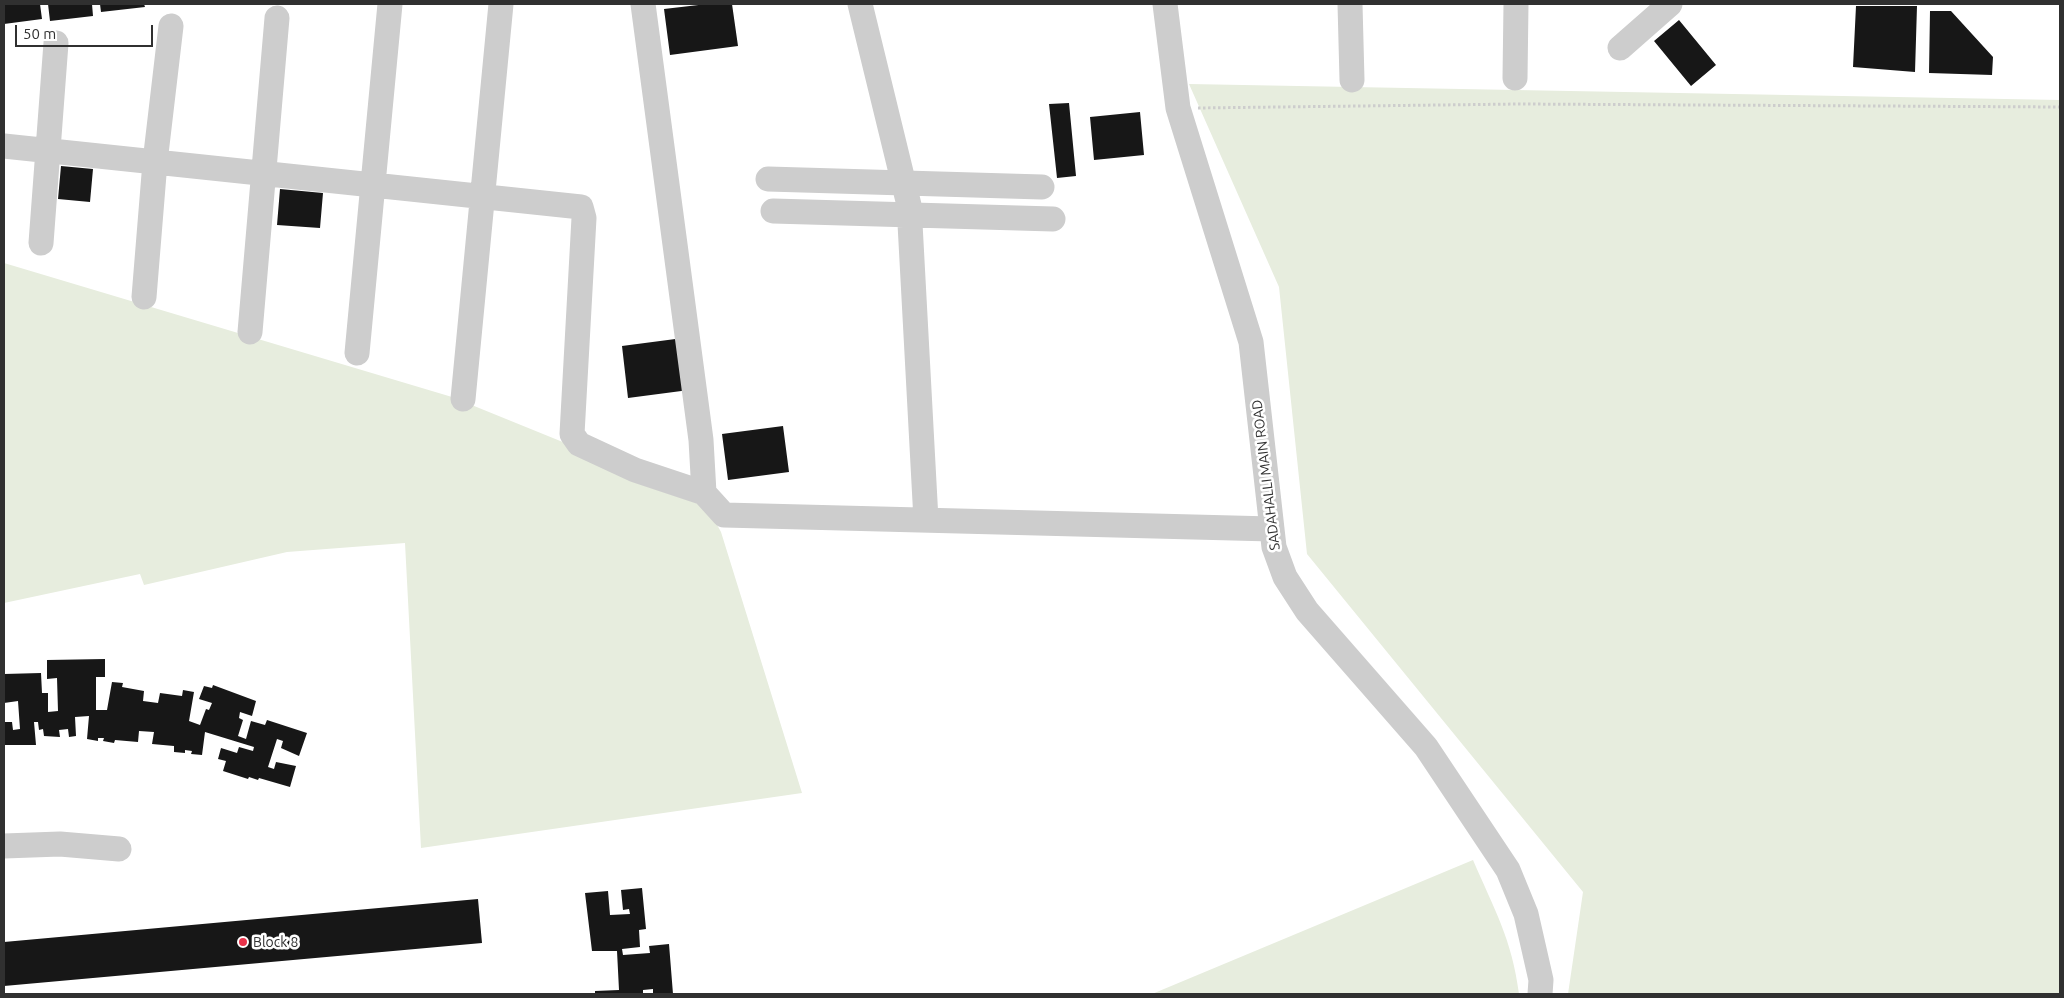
<!DOCTYPE html>
<html>
<head>
<meta charset="utf-8">
<style>
  body { margin:0 }
  #map { position:relative; width:2064px; height:998px; overflow:hidden; background:#fff; font-family:Ubuntu,sans-serif }
  canvas { display:block }
  .frame { position:absolute; inset:0; border:5px solid #303030; pointer-events:none }
  .scale { position:absolute; left:15px; top:25px; width:138px; height:22px; box-sizing:border-box; border:2px solid #303030; border-top:0; padding-left:6px; font-size:15px; line-height:18px; white-space:nowrap; color:#303030; -webkit-text-stroke:4px #fff; paint-order:stroke }
</style>
</head>
<body>
<div id="map">
<canvas width="2064" height="998"></canvas>
<div class="frame"></div>
<div class="scale">50 m</div>
</div>
<script>
const c = document.querySelector('canvas').getContext('2d');
c.lineJoin = 'round';
function fill(path, color) {
  c.fillStyle = color;
  c.fill(path, 'evenodd');
}
function strokePath(path, color, width, dash) {
  c.strokeStyle = color;
  c.lineWidth = width;
  c.lineCap = dash ? 'butt' : 'round';
  c.setLineDash(dash || []);
  c.stroke(path);
}
function write(font, color, halo, rows, align = 'center') {
  c.font = font + ' Ubuntu,sans-serif';
  c.lineWidth = 5;
  c.setLineDash([]);
  c.textBaseline = 'middle';
  c.strokeStyle = halo;
  c.fillStyle = color;
  for (const [text, x, y, turn = 0] of rows) {
    c.save();
    c.translate(x, y);
    c.rotate((+turn || 0) * Math.PI / 180);
    c.textAlign = isNaN(turn) ? turn : align;
    if (halo) c.strokeText(text, 0, 0);
    c.fillText(text, 0, 0);
    c.restore();
  }
}
const green = new Path2D(`
  M1189,84L2060,100V994H1568L1583,892L1307,554L1279,287Z
  M4,263L452,397L703,499L721,532L802,793L421,848L405,543L287,552L144,585L140,574L4,603Z
  M1473,860C1494,909 1512,939 1519,994H1152Z`);
const building = new Path2D(`
  M4,4H40L42,19L4,24Z
  M48,4H92L93,16L50,21Z
  M100,4H144L145,7L101,12Z
  M707,4H732L738,46L670,55L664,9Z
  M1856,6H1917L1915,72L1853,67Z
  M1930,11H1951L1993,57L1992,75L1929,73Z
  M1679,20L1716,65L1691,86L1654,41Z
  M1069,103L1076,176L1057,178L1049,104Z
  M1140,112L1144,155L1094,160L1090,117Z
  M61,166L93,169L90,202L58,199Z
  M280,189L323,193L320,228L277,225Z
  M683,338L689,390L628,398L622,346Z
  M783,426L789,472L728,480L722,434Z
  M105,659V677H96V710H107L112,682L123,683L122,687L144,691L143,701L158,703L160,693L182,696L183,690L194,692L189,721L200,725L206,709L209,710L212,703L199,699L204,686L212,688L213,685L256,701L252,716L240,712L239,718L243,720L238,736L246,739L251,721L265,725L267,720L307,733L299,756L281,748L283,741L277,739L268,767L274,769L276,762L296,766L290,787L259,778L258,780L249,777L248,779L223,771L226,761L218,759L221,748L237,753L239,747L253,751L254,747L205,732L202,755L191,754L192,751L185,750V753L174,752V746L152,744L154,732L139,731L138,742L115,740L114,743L103,741L104,738H98V741L87,739L89,716L75,717L76,736L69,737L68,729L59,730L60,737L44,736L43,729L39,730L38,722H34L36,745H4V722H12L13,730L20,729L18,701L4,703V674L41,673L42,693H48V712L58,711L57,678L47,679V660Z
  M642,888L646,929L639,930L640,947L622,949L623,955L650,953L649,946L669,944L673,994H653V989L643,990V994H595V991L619,990L617,951H592L585,893L608,891L610,915L630,914L629,909L623,910L621,890Z
  M478,899L482,943L4,986V942Z`);
const path = new Path2D(`
  M1198,108L1518,104L2060,107`);
const minor = new Path2D(`
  M643,4L701,440L704,493
  M860,4L909,205L926,520
  M1165,4L1178,108L1251,342L1274,547L1285,577L1307,611L1426,747L1508,870L1526,914L1541,980L1540,994
  M1350,4L1352,80
  M1620,48L1670,4
  M1515,78L1516,4
  M4,146L581,207L584,218L572,434L579,444L635,470L704,493L724,515L1272,529
  M768,179L1042,187
  M773,211L1053,219
  M41,243L56,43
  M144,297L155,162L171,26
  M250,332L277,18
  M357,353L390,4
  M463,399L501,4
  M4,846L60,844L119,849`);
const markers = [
  [243,942,5,"#e8324a"]
];
const streetNames = [
  ["SADAHALLI MAIN ROAD",1266,475,-97]
];
const poiNames = [
  ["Block 8",253,942]
];
fill(green, '#e7edde');
fill(building, '#171717');
strokePath(path, '#cdcdcd', 3, [2.5, 2.5]);
strokePath(minor, '#cdcdcd', 25);
for (const [x, y, r, color] of markers) {
  const dot = new Path2D();
  dot.arc(x, y, r, 0, 2 * Math.PI);
  c.fillStyle = color;
  c.fill(dot);
  strokePath(dot, '#fff', 2);
}
write('14px', '#303030', '#fff', streetNames);
write('14px', '#303030', '#fff', poiNames, 'left');
</script>
</body>
</html>
